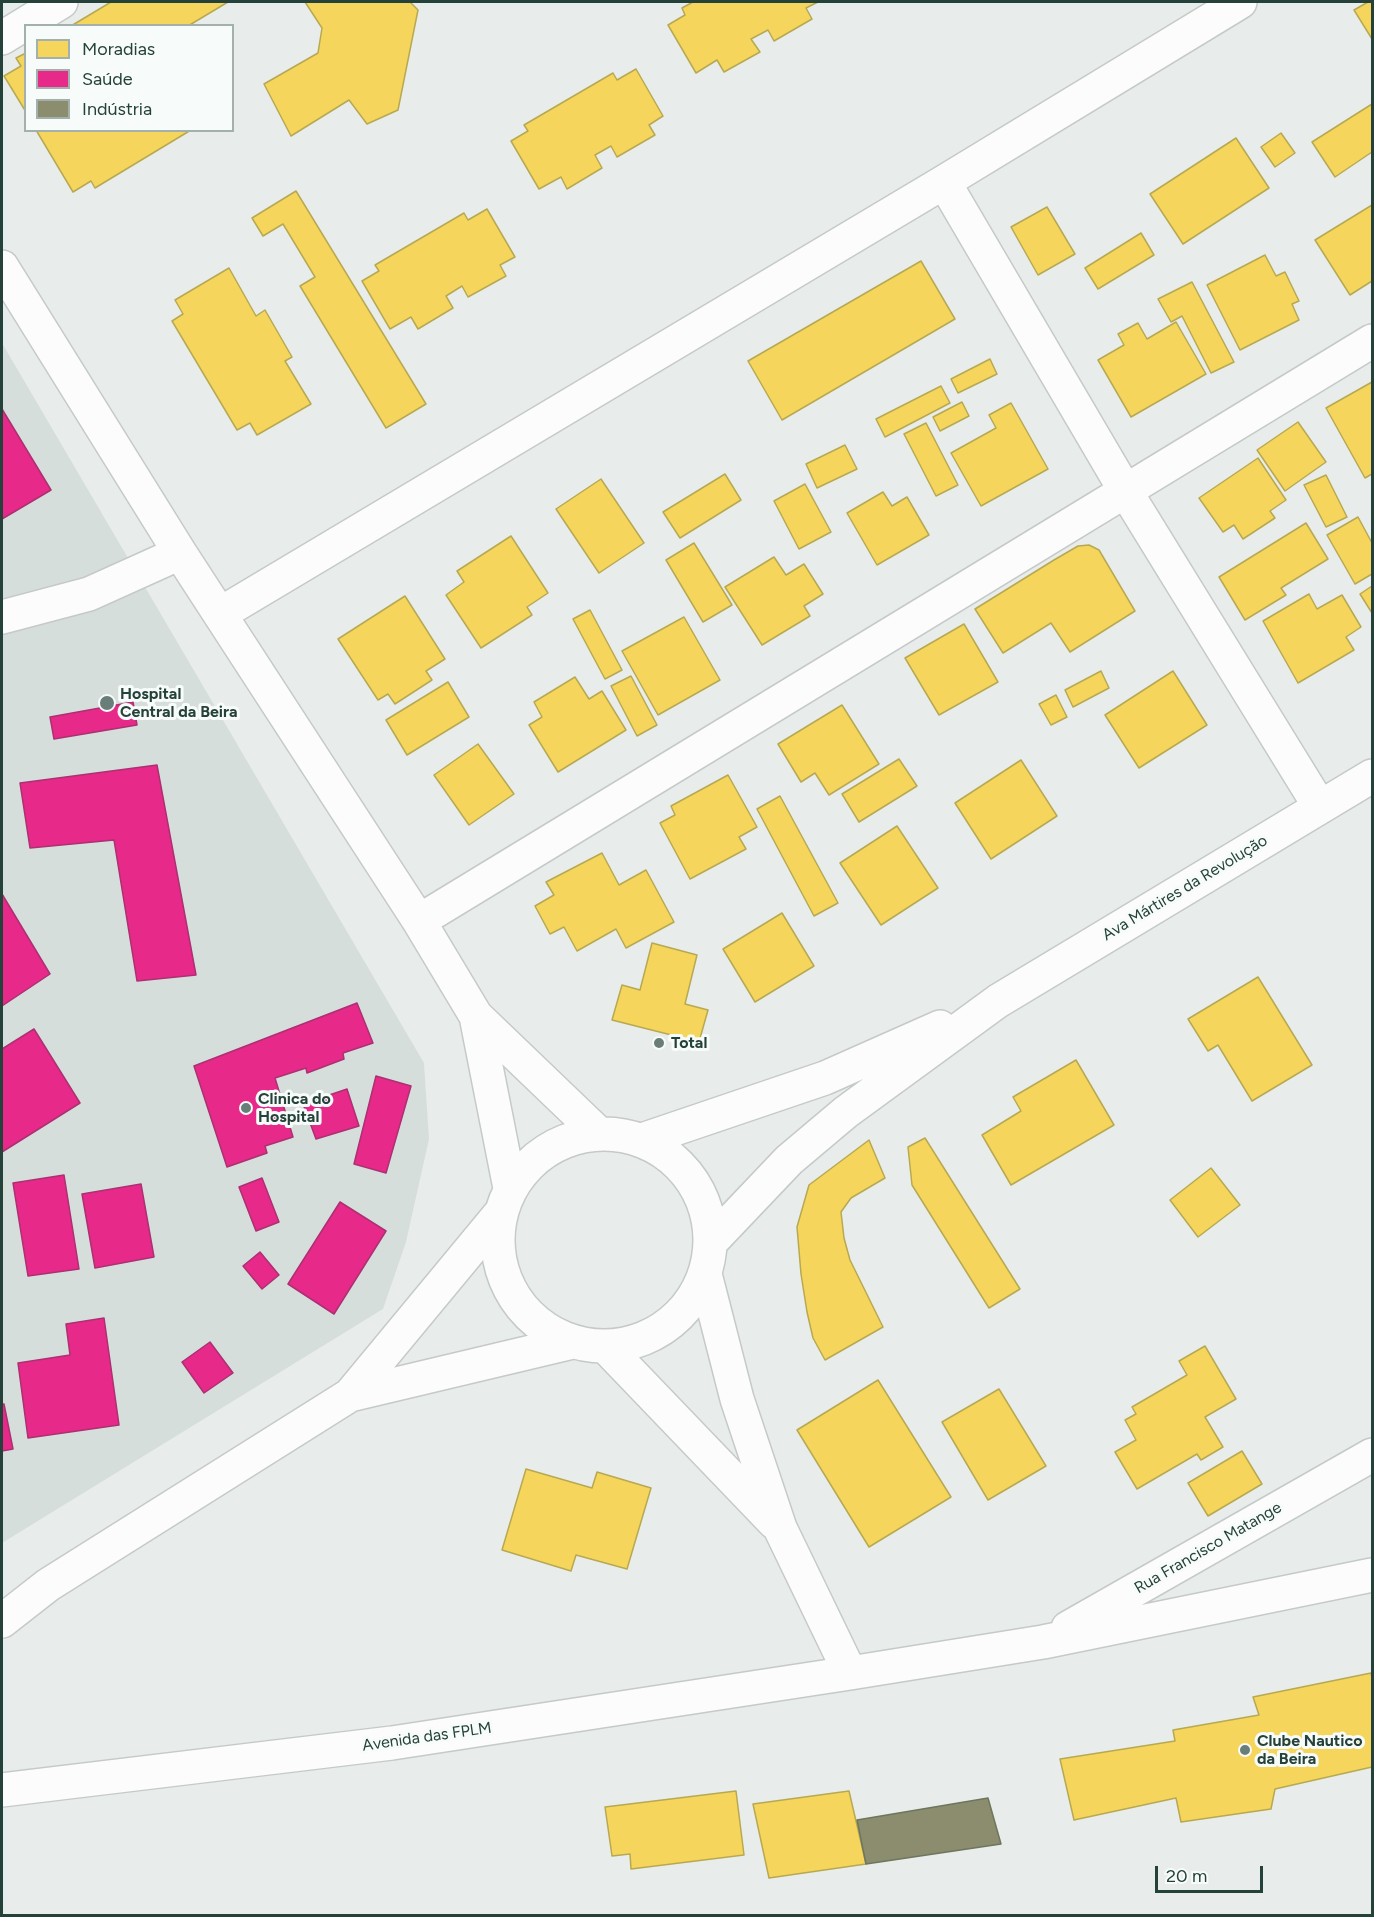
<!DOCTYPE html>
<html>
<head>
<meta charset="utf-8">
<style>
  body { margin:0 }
  #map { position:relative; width:1374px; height:1917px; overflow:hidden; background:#e8edeb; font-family:Figtree,sans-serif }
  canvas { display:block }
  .frame { position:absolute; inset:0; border:3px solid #24423a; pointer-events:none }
  .legend { position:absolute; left:24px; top:24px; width:210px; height:108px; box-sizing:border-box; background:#f7fbf9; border:2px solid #a3b1ad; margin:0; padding:8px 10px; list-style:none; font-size:18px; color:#24423a }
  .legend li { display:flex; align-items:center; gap:12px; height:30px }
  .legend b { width:30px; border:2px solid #a3b1ad }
  .scale { position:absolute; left:1155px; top:1866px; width:108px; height:27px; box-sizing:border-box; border:3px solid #24423a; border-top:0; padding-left:8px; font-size:18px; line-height:21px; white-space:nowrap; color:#24423a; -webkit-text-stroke:4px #f7fbf9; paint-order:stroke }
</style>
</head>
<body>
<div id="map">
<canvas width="1374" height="1917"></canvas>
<div class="frame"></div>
<ul class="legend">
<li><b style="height:16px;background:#f6d55c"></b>Moradias</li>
<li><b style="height:16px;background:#e7298a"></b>Saúde</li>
<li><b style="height:16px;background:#8c8c6e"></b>Indústria</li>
</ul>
<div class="scale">20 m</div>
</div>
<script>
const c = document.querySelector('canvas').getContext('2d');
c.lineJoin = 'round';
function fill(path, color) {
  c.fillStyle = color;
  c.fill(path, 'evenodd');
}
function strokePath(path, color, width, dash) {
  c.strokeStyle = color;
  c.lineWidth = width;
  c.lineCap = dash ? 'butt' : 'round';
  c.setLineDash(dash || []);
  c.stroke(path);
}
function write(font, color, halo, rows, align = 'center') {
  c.font = font + ' Figtree,sans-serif';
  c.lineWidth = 6;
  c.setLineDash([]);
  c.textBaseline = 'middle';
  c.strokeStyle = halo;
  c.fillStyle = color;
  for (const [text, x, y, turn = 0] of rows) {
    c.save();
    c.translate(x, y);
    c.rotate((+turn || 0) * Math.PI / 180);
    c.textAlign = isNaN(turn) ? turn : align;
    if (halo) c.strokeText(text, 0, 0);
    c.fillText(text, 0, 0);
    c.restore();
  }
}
const built = new Path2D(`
  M2,343L424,1063L429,1139L406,1242L383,1309L2,1543Z`);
const homes = new Path2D(`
  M111,2H228L188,26H71Z
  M305,2H410L418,10L398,110L367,124L349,100L291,136L264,84L318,53L322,28Z
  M693,2H818L806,8L812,19L774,41L768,30L751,39L760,52L724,72L717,60L696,73L668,25L685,15L682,8Z
  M1368,2H1372V39L1354,10Z
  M26,53V112L4,76L21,66L16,58Z
  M636,69L663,116L649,125L655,135L617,157L611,146L595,155L602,168L567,189L561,177L539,189L511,141L528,131L524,125L613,73L617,80Z
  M1372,104V152L1335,177L1312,142Z
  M36,130H191L95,188L91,181L73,192Z
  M1281,133L1295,153L1275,167L1261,147Z
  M1236,138L1269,188L1183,244L1150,194Z
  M296,191L426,404L386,428L300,286L315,277L283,224L263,236L252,218Z
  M1372,205V281L1350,295L1315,240Z
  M1047,207L1075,254L1038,275L1011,227Z
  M487,209L515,257L500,265L506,276L468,297L462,286L446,296L453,308L418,329L411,317L390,329L362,281L379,271L375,265L464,213L468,220Z
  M1141,233L1154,255L1098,289L1085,268Z
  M1265,255L1276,276L1285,272L1299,301L1292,304L1299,320L1240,350L1207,285Z
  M921,261L955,319L782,420L748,361Z
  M229,268L256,316L265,310L292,357L285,361L311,404L257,435L250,423L237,430L172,321L183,314L175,300Z
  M1192,282L1234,362L1211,373L1182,316L1171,322L1158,299Z
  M1176,322L1206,374L1131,417L1098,360L1124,345L1118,334L1138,323L1147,339Z
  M990,359L997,374L958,393L951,379Z
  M1372,382V474L1365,478L1326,408Z
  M941,386L950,403L885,437L876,419Z
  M962,402L969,416L940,431L933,417Z
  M1011,403L1048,469L981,506L951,453L996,428L989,415Z
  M1298,422L1326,462L1285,491L1257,450Z
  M926,423L958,485L936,496L904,434Z
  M845,445L857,469L817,488L806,464Z
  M1258,458L1286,500L1270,511L1275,518L1243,539L1234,525L1223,532L1199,498Z
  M725,474L741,500L680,538L663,512Z
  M1326,475L1347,517L1326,527L1304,485Z
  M601,479L644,543L599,573L556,509Z
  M805,484L831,532L799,549L774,501Z
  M883,492L892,506L907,497L929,535L877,565L847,513Z
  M1358,517L1372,543V574L1355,584L1327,535Z
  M1306,523L1328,559L1281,588L1286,595L1245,620L1219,577Z
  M511,536L548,593L527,607L532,615L481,648L446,595L464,582L457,571Z
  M694,543L732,605L703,622L666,560Z
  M1089,545L1099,550L1135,611L1070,652L1051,623L1003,653L975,609L1054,560L1078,546Z
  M774,557L786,575L804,564L823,594L804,606L810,616L762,645L725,587Z
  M1372,586V613L1360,594Z
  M1309,594L1317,609L1342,595L1361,627L1346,637L1354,650L1298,683L1263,621Z
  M405,596L445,659L426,671L432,680L395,704L388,694L378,700L338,639Z
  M590,610L622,670L605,679L573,619Z
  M684,617L720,680L658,715L622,651Z
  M964,624L998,682L939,715L905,658Z
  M1101,671L1109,688L1073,707L1065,690Z
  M1173,671L1207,725L1139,768L1105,715Z
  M631,676L657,725L637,736L611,686Z
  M575,677L589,699L602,691L626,730L558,772L529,725L542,717L534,702Z
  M448,682L469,717L407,755L386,720Z
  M1056,695L1067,717L1051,725L1039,704Z
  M842,705L879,764L829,795L815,773L801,782L778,744Z
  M478,744L514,794L469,825L434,775Z
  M899,759L917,786L859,822L842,794Z
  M1021,760L1057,816L991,859L955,803Z
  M728,775L757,827L739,837L746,849L690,879L660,823L675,815L671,806Z
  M780,796L838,903L814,916L757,809Z
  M897,826L938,888L881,925L840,863Z
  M602,853L619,885L646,870L674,922L626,948L616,929L577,951L564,927L550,934L535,906L554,895L546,882Z
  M782,913L814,966L755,1002L723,949Z
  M652,943L697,955L685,1004L708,1010L699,1042L612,1020L622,985L640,990Z
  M1258,977L1312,1065L1252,1101L1218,1045L1208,1051L1188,1019Z
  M1076,1060L1114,1125L1011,1185L982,1135L1021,1111L1013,1097Z
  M925,1138L1020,1289L989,1308L912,1185L908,1147Z
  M869,1140L885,1178L851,1198L841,1212L844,1238L850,1260L883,1327L825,1360L813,1338L807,1312L801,1274L797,1227L809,1185Z
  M1211,1168L1240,1205L1198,1237L1170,1200Z
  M1205,1346L1236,1399L1205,1417L1223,1447L1201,1460L1197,1454L1137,1489L1115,1452L1136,1440L1125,1420L1136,1414L1132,1407L1187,1375L1179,1361Z
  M878,1380L951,1497L869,1547L797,1430Z
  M999,1389L1046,1466L988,1500L942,1422Z
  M1242,1451L1262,1484L1208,1516L1188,1483Z
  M526,1469L592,1488L597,1472L651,1488L627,1569L576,1555L571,1571L502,1550Z
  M1371,1673L1372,1678V1767L1275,1789L1271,1809L1181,1822L1176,1798L1074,1820L1060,1759L1175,1741L1173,1730L1259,1715L1253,1697Z
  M736,1791L744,1855L631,1869L630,1854L612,1856L605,1807Z
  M849,1791L866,1864L769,1878L753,1804Z`);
const health = new Path2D(`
  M2,409L51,490L2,519Z
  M133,702L137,725L54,739L50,717Z
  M157,765L196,975L137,981L114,840L30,848L20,783Z
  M2,894L50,974L2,1006Z
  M357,1003L373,1043L343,1053L344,1059L307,1073L306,1068L275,1078L293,1137L265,1146L267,1153L227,1167L194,1066Z
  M34,1029L80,1103L2,1152V1049Z
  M376,1076L411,1086L386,1173L354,1164Z
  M347,1089L359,1126L316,1139L303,1104Z
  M64,1175L79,1269L28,1276L13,1183Z
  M262,1178L279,1222L256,1231L239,1187Z
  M141,1184L154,1257L95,1268L82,1194Z
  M340,1202L386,1231L334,1314L288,1284Z
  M260,1252L279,1275L262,1289L243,1266Z
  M104,1318L119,1425L28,1438L18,1363L70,1355L66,1324Z
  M210,1342L233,1373L204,1393L182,1362Z
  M2,1404H4L13,1449L2,1451Z`);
const industry = new Path2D(`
  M988,1798L1001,1844L866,1864L857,1820Z`);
const minor = new Path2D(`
  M2,38L61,2
  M944,182L1126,492L1320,807
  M2,267L180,553L419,921L476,1016L598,1133
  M220,614L944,182L1240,2
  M2,617L89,594L180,553
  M419,921L1372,341
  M476,1016L510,1188
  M498 1240a106 106 0 1 1 212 0a106 106 0 1 1-212 0Z
  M642,1140L825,1078L940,1027
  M711,1242L789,1160L846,1112L998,1001L1372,776
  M705,1274L737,1399L780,1528L850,1673
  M606,1347L774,1522
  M350,1395L573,1342
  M2,1621L48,1585L350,1395L499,1215
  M1068,1628L1372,1455
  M2,1790L392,1743L850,1673L1043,1642L1372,1575`);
const markers = [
  [107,703,8,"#697e78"],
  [659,1043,6,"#697e78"],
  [246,1108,6,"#697e78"],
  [1245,1750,6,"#697e78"]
];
const poiNames = [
  ["Hospital",120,694],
  ["Central da Beira",120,712],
  ["Total",671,1043],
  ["Clinica do",258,1099],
  ["Hospital",258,1117],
  ["Clube Nautico",1257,1741],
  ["da Beira",1257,1759]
];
const streetNames = [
  ["Ava Mártires da Revolução",1185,888,-31],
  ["Rua Francisco Matange",1208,1548,-30],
  ["Avenida das FPLM",427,1737,-8]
];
fill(built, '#d6dedb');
fill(homes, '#f6d55c');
strokePath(homes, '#b7a952', 1.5);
fill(health, '#e7298a');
strokePath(health, '#ac3072', 1.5);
fill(industry, '#8c8c6e');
strokePath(industry, '#6d765e', 1.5);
strokePath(minor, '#c5cac8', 36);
strokePath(minor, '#fcfcfc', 33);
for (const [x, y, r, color] of markers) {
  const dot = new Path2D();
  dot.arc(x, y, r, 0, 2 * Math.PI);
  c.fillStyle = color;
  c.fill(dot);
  strokePath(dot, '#f7fbf9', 2);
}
write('bold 16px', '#24423a', '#f7fbf9', poiNames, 'left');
write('16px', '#24423a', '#f7fbf9', streetNames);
</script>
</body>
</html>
